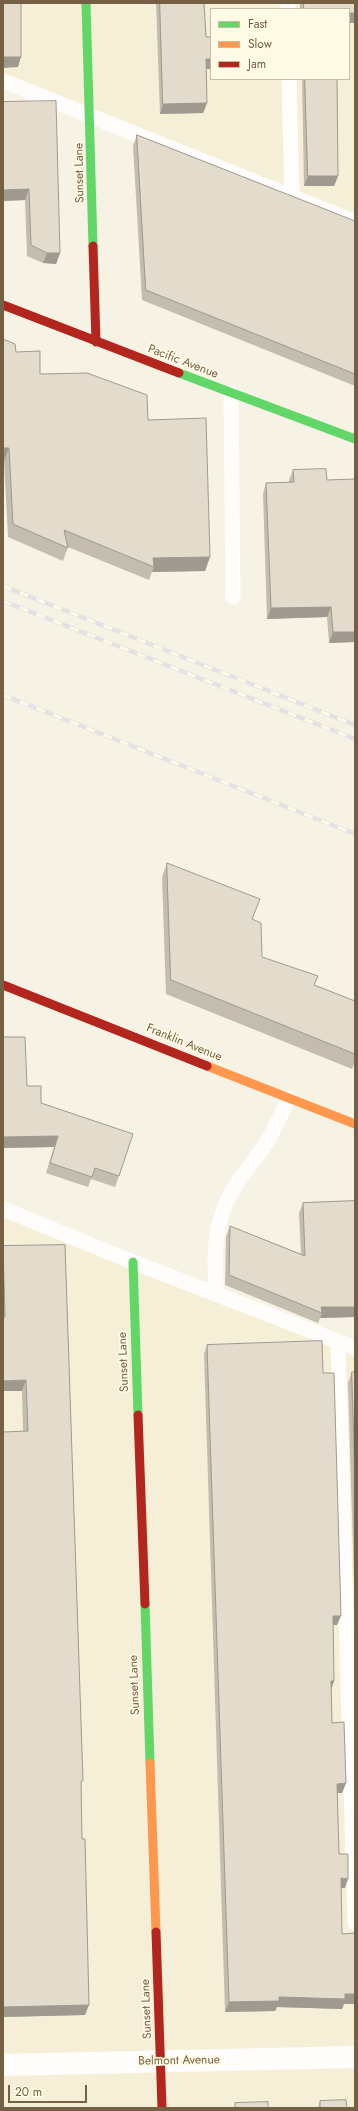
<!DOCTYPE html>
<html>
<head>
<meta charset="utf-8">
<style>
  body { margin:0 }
  #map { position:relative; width:358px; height:2111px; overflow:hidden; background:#f6f3e5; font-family:Jost,sans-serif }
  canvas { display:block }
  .frame { position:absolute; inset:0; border:4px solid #766044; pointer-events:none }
  .legend { position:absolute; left:210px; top:8px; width:140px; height:72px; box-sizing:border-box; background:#fffae5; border:1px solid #c8bca5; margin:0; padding:5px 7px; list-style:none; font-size:12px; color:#766044 }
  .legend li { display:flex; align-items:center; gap:8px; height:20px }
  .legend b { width:20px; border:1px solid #c8bca5 }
  .scale { position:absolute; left:8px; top:2085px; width:79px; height:18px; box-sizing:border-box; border:2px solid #766044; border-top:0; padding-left:5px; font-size:12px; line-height:14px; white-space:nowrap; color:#766044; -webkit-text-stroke:3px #fffae5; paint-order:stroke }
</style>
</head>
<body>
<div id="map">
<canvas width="358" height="2111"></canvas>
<div class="frame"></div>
<ul class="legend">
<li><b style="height:5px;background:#63d668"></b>Fast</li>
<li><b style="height:5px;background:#ff974d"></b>Slow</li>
<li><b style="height:5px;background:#b3261e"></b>Jam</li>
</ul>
<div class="scale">20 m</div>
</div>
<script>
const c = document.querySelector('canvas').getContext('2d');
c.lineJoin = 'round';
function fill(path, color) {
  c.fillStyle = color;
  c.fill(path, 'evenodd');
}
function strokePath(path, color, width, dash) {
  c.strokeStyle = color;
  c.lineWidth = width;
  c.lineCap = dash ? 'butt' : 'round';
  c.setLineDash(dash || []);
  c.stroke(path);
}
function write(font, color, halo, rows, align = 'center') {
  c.font = font + ' Jost,sans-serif';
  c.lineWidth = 3.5;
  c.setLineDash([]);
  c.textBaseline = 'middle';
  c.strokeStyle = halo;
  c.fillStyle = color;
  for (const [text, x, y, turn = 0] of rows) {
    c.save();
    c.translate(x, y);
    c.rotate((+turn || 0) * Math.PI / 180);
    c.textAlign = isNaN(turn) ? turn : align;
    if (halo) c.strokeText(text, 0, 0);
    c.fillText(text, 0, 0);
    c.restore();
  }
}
const residential = new Path2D(`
  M3,3H355V213L3,72ZM211,9H349V79H211Z
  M3,1214L355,1352V2108H3Z`);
const lane = new Path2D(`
  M288,3V9
  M289,79L292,196
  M3,81L355,222
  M231,393L233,597
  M3,1209L133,1262L355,1348
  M217,1294C214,1265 213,1234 225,1206C235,1181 254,1163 268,1140C276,1126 282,1112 289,1098
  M338,1342L355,1923`);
const street = new Path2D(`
  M3,2065L355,2057`);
const fast = new Path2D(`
  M86,3L93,246
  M179,373L355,439
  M133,1262L138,1415
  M145,1604L150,1763`);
const slow = new Path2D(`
  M207,1066L355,1124
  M150,1763L156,1932`);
const jam = new Path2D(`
  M93,246L96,342
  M3,305L179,373
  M3,985L207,1066
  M138,1415L145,1604
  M156,1932L162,2108`);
const rail = new Path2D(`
  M3,586L355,725
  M3,601L355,739
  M3,695L355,834`);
const wall = new Path2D(`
  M156,3H204L206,37H211V69H206L207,103L203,113L160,114Z
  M300,3H355V23H349V9H300Z
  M302,79H337L338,176L334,186H304Z
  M3,102L60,253L56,264L43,263L27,256L25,200L3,201Z
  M137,135L355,221V386L142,300L133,146Z
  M3,339L16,352L40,374L148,420L210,557L205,571L152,572L149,580L68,547L63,561L8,537L4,461H3Z
  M293,470L327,480L355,479V642L329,643L327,617L267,619L263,494L266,483L289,482V480Z
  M167,863L255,913L252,920L262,957L315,985L355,1001V1061L352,1069L166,994L162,877Z
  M3,1037L27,1086L41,1103L119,1176L115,1187L91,1179L88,1187L46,1173L54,1147L3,1148Z
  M355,1201V1317L320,1318L318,1323L225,1285L226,1237L230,1226L301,1254L299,1213L303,1203Z
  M65,1245L81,1785L85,2015L3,2017V1432H23L22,1391H3V1247Z
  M207,1345L323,1373L337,1625H333L334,1681L331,1689L332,1723L346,1783L342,1793H337L339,1854L345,1888H341L342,1934L355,2004H344L342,2009L277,2007L275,2011L225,2012L204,1354Z
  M352,1372H355V1615L348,1383Z
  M320,2101L347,2108H318Z`);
const shadedWall = new Path2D(`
  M349,13H355V23H349Z
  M3,57H21L18,67L3,68Z
  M206,59H211V69H202Z
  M207,103L203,113L160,114L163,104Z
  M308,176H338L334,186H304Z
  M29,189L25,200L3,201V190Z
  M47,253H60L56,264L43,263Z
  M3,448H9L4,461H3Z
  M210,557L205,571L152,572L154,567L153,558Z
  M331,607L327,617L267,619L271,608Z
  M333,632H355V642L329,643Z
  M58,1136L54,1147L3,1148V1137Z
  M321,1307H355V1317L320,1318L322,1313Z
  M26,1380L22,1391H3V1381Z
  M333,1616H341L337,1625H329Z
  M331,1681H334L331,1690Z
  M346,1783L342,1793H333L337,1784Z
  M341,1878L348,1879L345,1888H337Z
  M345,1994H355V2004H344L342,2009L277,2007L275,2011L225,2012L229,2002L279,1997Z
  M89,2005L85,2015L3,2017V2007Z`);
const building = new Path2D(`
  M3,3H21V57H3Z
  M160,3H204L206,37H211V59H206L207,103L163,104Z
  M304,3H355V13H349V9H304Z
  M305,79H337L338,176H308Z
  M56,101L60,253H47L31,245L29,189L3,190V102Z
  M137,135L355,221V374L146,290Z
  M3,339L15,344L16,352L40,351V374L87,373L147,395L148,420L206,418L210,557L153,558L154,567L64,530L68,548L13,524L9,448H3Z
  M326,469L327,480L355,479V632H333L331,607L271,608L266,483L294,482L293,470Z
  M167,863L260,899L252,919L261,923L262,957L318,976L314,985L355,1001V1054L171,980Z
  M3,1037H25L27,1086H41V1103L133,1134L119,1176L95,1168L92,1177L50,1163L58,1136L3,1137Z
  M355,1201V1307H321L322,1313L229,1275L230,1226L305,1256L303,1203Z
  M65,1245L83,1781H81L82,1839H85L89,2005L3,2007V1432L28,1431L26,1380L3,1381V1317H5L3,1246Z
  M322,1341L323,1373H334L341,1616H333L334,1681H331L332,1723L344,1722L346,1783L337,1784L339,1854H348V1879L341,1878L342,1934L355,1933V1994H345V1999L279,1997V2001L229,2002L207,1345Z
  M352,1372H355V1477Z
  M346,2100L347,2108H320V2101Z
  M268,2102V2108H235V2103Z`);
const streetNames = [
  ["Sunset Lane",80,173,-91],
  ["Pacific Avenue",183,362,21],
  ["Franklin Avenue",184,1043,22],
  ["Sunset Lane",124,1362,-92],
  ["Sunset Lane",135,1685,-92],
  ["Sunset Lane",147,2009,-92],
  ["Belmont Avenue",179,2061,-1]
];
fill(residential, '#f6efd7');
strokePath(lane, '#fefdfb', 15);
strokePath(street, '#fefdfb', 22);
strokePath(fast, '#63d668', 9);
strokePath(slow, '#ff974d', 9);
strokePath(jam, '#b3261e', 9);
strokePath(rail, '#e4e0e3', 4.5);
strokePath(rail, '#fffae5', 3, [9]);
fill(wall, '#c3bcaf');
fill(shadedWall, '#9f998f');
fill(building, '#e3dbcc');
strokePath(building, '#9f998f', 1);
write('12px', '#766044', '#fffae5', streetNames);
</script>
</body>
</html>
